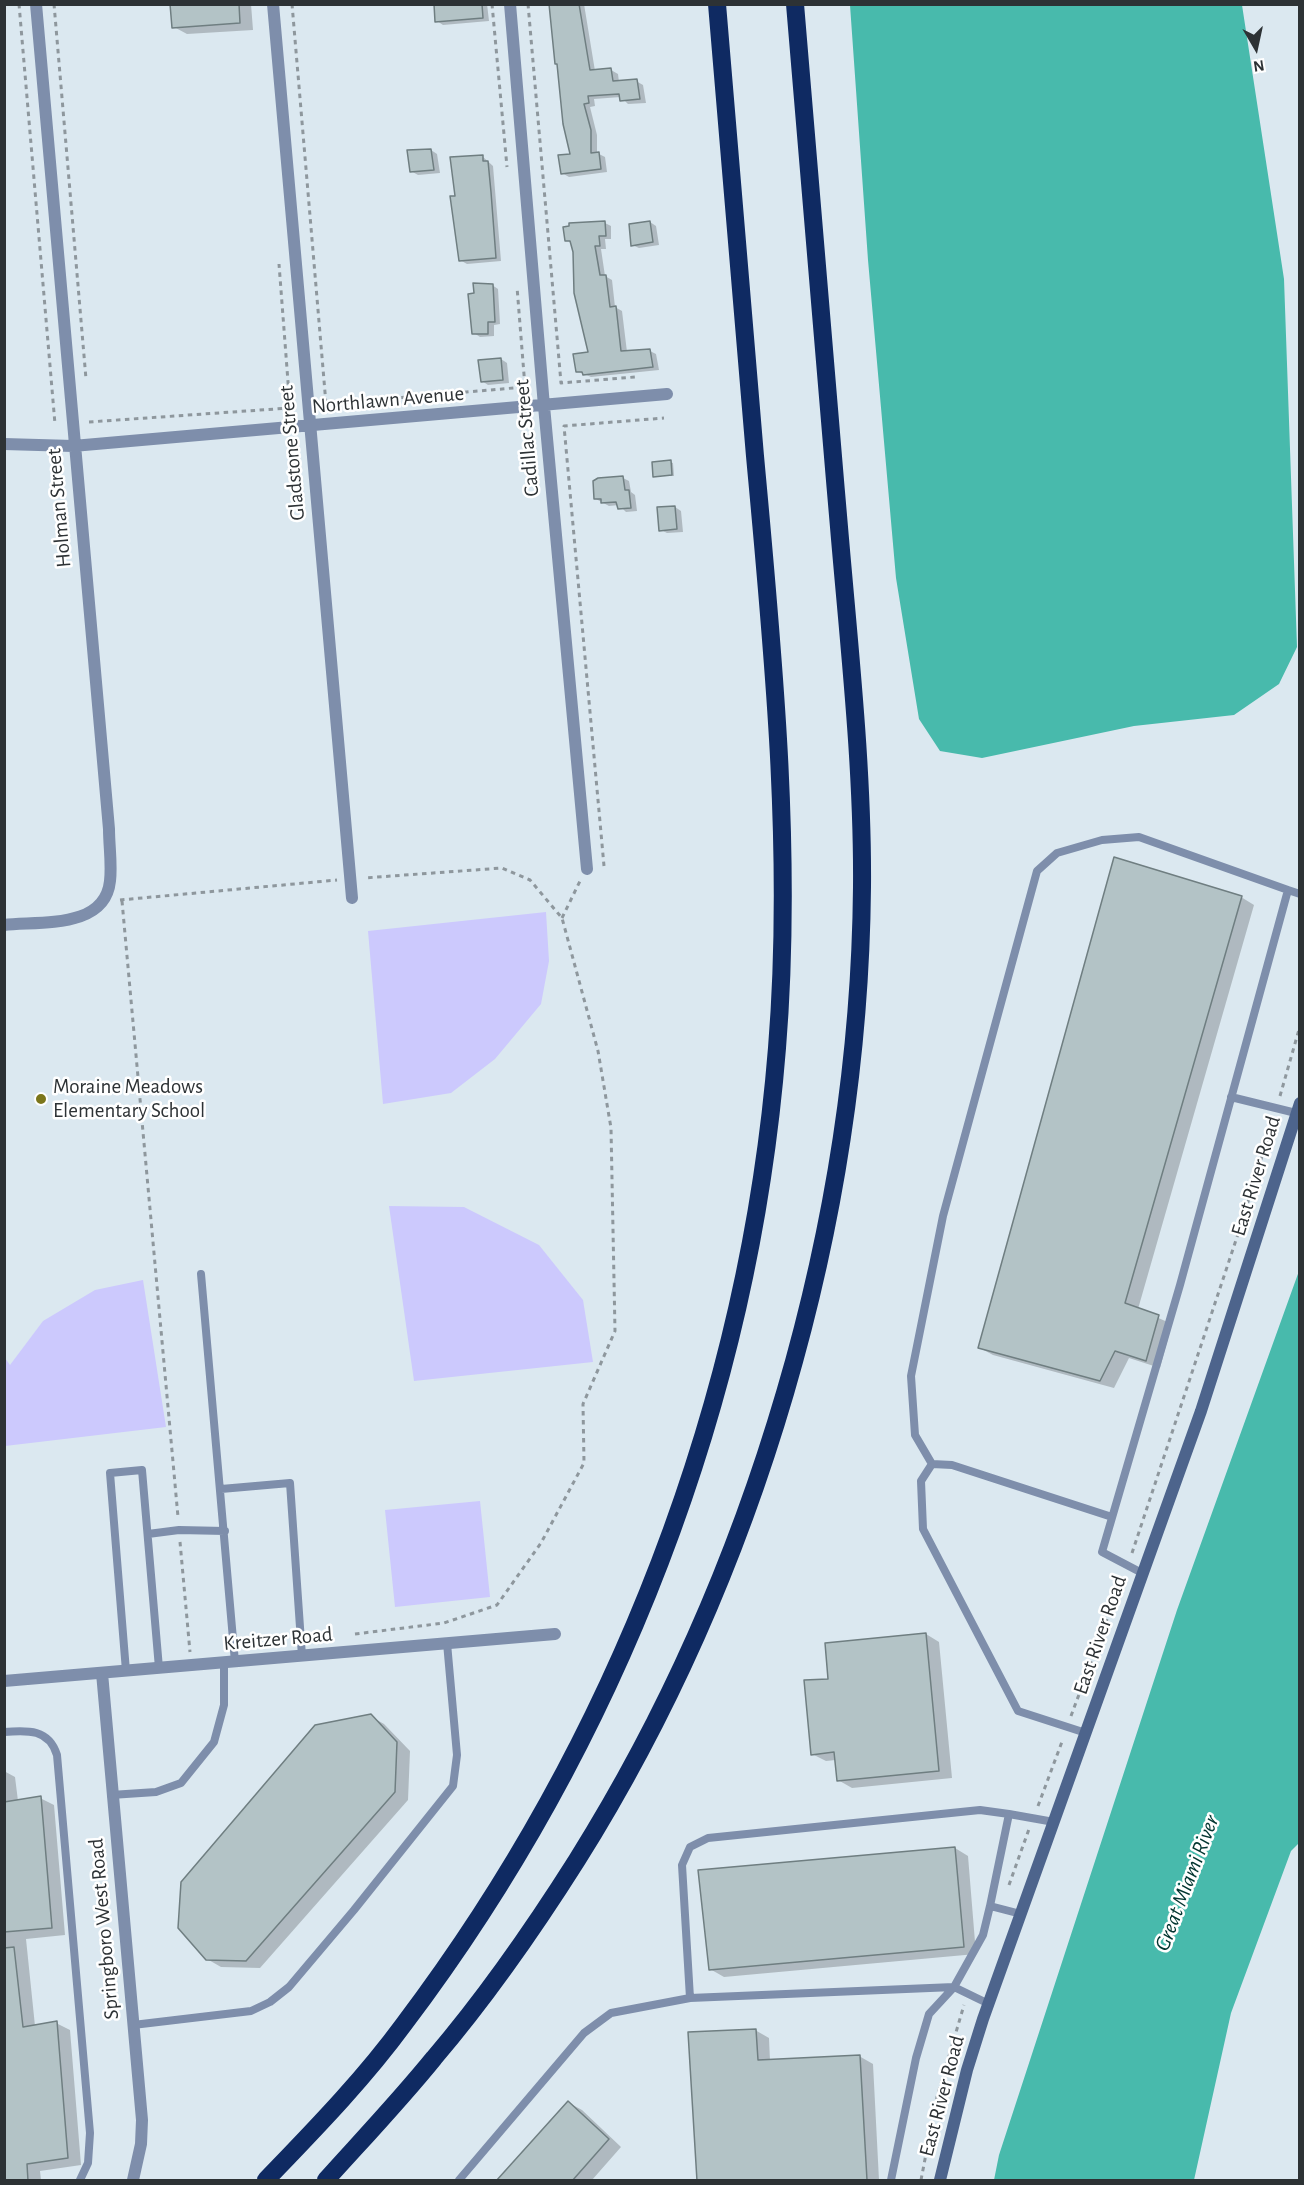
<!DOCTYPE html>
<html>
<head>
<meta charset="utf-8">
<style>
  body { margin:0 }
  #map { position:relative; width:1304px; height:2185px; overflow:hidden; background:#dbe8f0; font-family:"Alegreya Sans",sans-serif }
  canvas { display:block }
  .frame { position:absolute; inset:0; border:6px solid #2d3235; pointer-events:none }
  .north { position:absolute; left:1226px; top:18px; width:60px; height:60px; -webkit-text-stroke:4px #fff; paint-order:stroke; rotate:171deg; font-size:16px; font-weight:700; line-height:24px; text-align:center; color:#2d3235 }
  .north::after { content:''; display:block; margin:auto; width:21px; height:27px; background:#2d3235; clip-path:polygon(50% 0,100% 100%,50% 72%,0 100%) }
</style>
</head>
<body>
<div id="map">
<canvas width="1304" height="2185"></canvas>
<div class="frame"></div>
<div class="north">N</div>
</div>
<script>
const c = document.querySelector('canvas').getContext('2d');
c.lineJoin = 'round';
function fill(path, color) {
  c.fillStyle = color;
  c.fill(path, 'evenodd');
}
function strokePath(path, color, width, dash) {
  c.strokeStyle = color;
  c.lineWidth = width;
  c.lineCap = dash ? 'butt' : 'round';
  c.setLineDash(dash || []);
  c.stroke(path);
}
function write(font, color, halo, rows, align = 'center') {
  c.font = font + ' "Alegreya Sans",sans-serif';
  c.lineWidth = 5;
  c.setLineDash([]);
  c.textBaseline = 'middle';
  c.strokeStyle = halo;
  c.fillStyle = color;
  for (const [text, x, y, turn = 0] of rows) {
    c.save();
    c.translate(x, y);
    c.rotate((+turn || 0) * Math.PI / 180);
    c.textAlign = isNaN(turn) ? turn : align;
    if (halo) c.strokeText(text, 0, 0);
    c.fillText(text, 0, 0);
    c.restore();
  }
}
const green = new Path2D(`
  M546,912L549,961L541,1004L495,1059L451,1093L383,1104L368,931Z
  M389,1206L464,1207L539,1245L583,1300L593,1362L414,1381Z
  M143,1280L166,1427L5,1446V1358L10,1365L43,1321L95,1290Z
  M480,1501L490,1597L395,1607L385,1510Z`);
const water = new Path2D(`
  M850,5H1242L1284,279L1297,647L1279,684L1234,715L1134,726L982,758L940,751L919,719L896,578L868,260Z
  M1299,1271V1843L1291,1851L1231,2013L1194,2180H994L999,2155L1177,1610Z`);
const shadow = new Path2D(`
  M172,4H251L253,30L187,34L174,27Z
  M435,4H487L489,21L443,25L437,21Z
  M551,4H584L595,71L611,70L618,74L619,82L636,81L643,85L646,103L628,104L621,97L594,99L595,106L590,107L597,135V153L605,157L607,172L569,177L562,173L572,156L553,40Z
  M431,150L437,154L440,173L418,175L411,171Z
  M482,156L493,166L501,261L467,264L460,260L456,197Z
  M650,222L656,226L659,245L639,248L632,245Z
  M605,223L611,226V239H605L606,249H601L605,276L612,280L615,307L622,311L627,352L650,351L656,354L659,370L591,377L577,371L590,354L576,293L572,243L567,240Z
  M492,285L498,289L500,324L494,325V336L480,337L474,333Z
  M501,359L507,363L509,383L488,385L482,381Z
  M670,462L673,463L674,476H655Z
  M623,478L629,481L631,492L635,495L637,511L626,512L619,505L609,506L596,499Z
  M675,507L681,511L683,532L667,533L661,530Z
  M1241,897L1254,905L1138,1309L1172,1324L1160,1368L1129,1358L1114,1388L993,1355L980,1348Z
  M926,1634L939,1642L952,1778L852,1788L838,1780L836,1760L826,1761L812,1754L830,1681Z
  M370,1716L384,1724L410,1751L408,1800L260,1968L221,1967L207,1959Z
  M4,1771L15,1777L18,1801L40,1798L54,1805L65,1935L26,1939L35,2026L56,2023L70,2030L81,2165L40,2171L41,2180H4Z
  M955,1848L968,1856L976,1954L724,1977L710,1969Z
  M755,2030L769,2038L770,2061L859,2056L873,2064L879,2180H698Z
  M569,2103L582,2110L621,2147L592,2180H498Z`);
const building = new Path2D(`
  M170,4H239L240,23L172,28Z
  M434,4H482L483,18L435,22Z
  M549,4H579L590,70L611,68L613,81L637,79L640,99L620,101L619,94L588,96L589,103L584,104L591,130V153L599,152L601,169L561,174L558,155L570,154L563,124L557,64H555Z
  M431,149L434,170L410,172L407,150Z
  M483,155V161H488L491,192L496,258L459,261L450,196H455L450,157Z
  M605,221L606,236H599L600,246H595L600,275H606L610,307L616,306L621,351L650,349L653,367L583,375L582,372H576L573,354L588,352L574,293L573,252L570,241H565L563,227L569,226V223Z
  M650,221L653,242L631,246L629,224Z
  M473,283L493,284L495,322H488V334H472L468,294L474,293Z
  M501,358L503,380L481,382L478,360Z
  M671,460L672,475L653,477L652,462Z
  M623,476L625,490H629L631,508L618,509L616,502L601,503V499H594L593,481L598,478Z
  M675,506L677,529L659,531L657,507Z
  M1114,857L1242,896L1125,1303L1159,1315L1146,1361L1115,1351L1100,1381L978,1348Z
  M926,1633L939,1771L837,1781L834,1752L811,1755L804,1680L828,1679L825,1643Z
  M371,1714L397,1742L395,1792L246,1961L206,1960L178,1928L181,1882L315,1725Z
  M41,1796L52,1928L4,1932V1802Z
  M955,1847L964,1947L709,1970L698,1870Z
  M14,1947L23,2027L57,2021L68,2158L27,2164L28,2181H4V1948Z
  M756,2029L758,2060L860,2055L867,2180L697,2181L688,2032Z
  M568,2101L609,2139L572,2181H496Z`);
const path = new Path2D(`
  M19,4L55,424
  M54,4L86,379
  M292,4L326,404L525,387L517,287
  M492,4L507,167
  M528,4L561,383L635,377
  M89,422L290,408L279,264
  M604,866L564,426L664,418
  M120,900L337,880
  M122,901L178,1517
  M562,918L580,881
  M1280,1096L1300,1026
  M180,1542L190,1652
  M1132,1553L1240,1228L1273,1120
  M355,1634L444,1623L497,1605L541,1543L584,1463L583,1404L615,1331L611,1128L598,1051L562,918L530,880L502,868L364,878
  M1071,1716L1123,1576
  M1038,1806L1063,1739
  M1009,1885L1029,1829
  M921,2180L937,2097L964,2005`);
const lane = new Path2D(`
  M1231,1097L1296,1113
  M201,1274L235,1662
  M932,1464L915,1435L911,1376L943,1216L1037,871L1057,853L1102,840L1139,837L1288,890
  M221,1489L290,1483L302,1656
  M148,1534L179,1530L225,1531
  M1142,1573L1102,1552L1180,1285L1288,890L1300,894
  M126,1671L110,1473L142,1470L159,1668
  M4,1732C28,1730 49,1729 57,1755L90,2133L88,2163L80,2180
  M1086,1733L1018,1711L923,1529L921,1481L932,1464L952,1465L1112,1517
  M111,1795L156,1792L181,1783L214,1742L224,1705V1663
  M1021,1914L990,1906L1009,1814L1054,1822
  M690,1998L682,1865L690,1847L708,1838L980,1810L1009,1814
  M133,2025L251,2011L270,2002L289,1987L354,1910L453,1786L457,1755L447,1643
  M459,2180L584,2033L611,2013L690,1998L954,1987L989,2004
  M891,2180L916,2058L929,2014L954,1987L983,1935L990,1906`);
const street = new Path2D(`
  M273,4L352,898
  M510,4L544,406L587,869
  M4,444L73,446L667,394
  M4,925C41,921 105,929 110,881C112,864 109,846 109,829L36,4
  M102,1673L142,2120L141,2144L133,2180
  M4,1681L555,1634`);
const secondary = new Path2D(`
  M940,2180L967,2070L983,2019L1201,1411L1300,1103`);
const highway = new Path2D(`
  M266,2180C314,2130 363,2080 404,2024C617,1742 749,1400 777,1048C793,852 773,652 755,456C741,306 730,155 717,4
  M326,2180C362,2140 400,2100 434,2058C486,1997 534,1928 577,1860C755,1576 859,1222 862,887C863,768 849,646 839,527C824,353 810,179 795,4`);
const markers = [
  [41,1099,6,"#7b761b"]
];
const streetNames = [
  ["Northlawn Avenue",388,400,-5],
  ["Cadillac Street",527,438,-95],
  ["Gladstone Street",292,453,-95],
  ["Holman Street",59,508,-95],
  ["East River Road",1256,1176,-73],
  ["East River Road",1100,1635,-71],
  ["Kreitzer Road",278,1639,-5],
  ["Springboro West Road",104,1929,-95],
  ["East River Road",942,2096,-75]
];
const poiNames = [
  ["Moraine Meadows",53,1087],
  ["Elementary School",53,1111]
];
const waterNames = [
  ["Great Miami River",1187,1883,-69]
];
fill(green, '#ccc9fd');
fill(water, '#48baac');
fill(shadow, '#0003');
fill(building, '#b3c3c6');
strokePath(building, '#6f7e81', 1.5);
strokePath(path, '#8e979d', 3, [4.5, 4.5]);
strokePath(lane, '#7e8eab', 8);
strokePath(street, '#7e8eab', 12);
strokePath(secondary, '#4d648c', 12);
strokePath(highway, '#0f2a62', 18);
for (const [x, y, r, color] of markers) {
  const dot = new Path2D();
  dot.arc(x, y, r, 0, 2 * Math.PI);
  c.fillStyle = color;
  c.fill(dot);
  strokePath(dot, '#fff', 2);
}
write('21px', '#2d3235', '#fff', streetNames);
write('21px', '#2d3235', '#fff', poiNames, 'left');
write('italic 22px', '#00342f', '#fff', waterNames);
</script>
</body>
</html>
